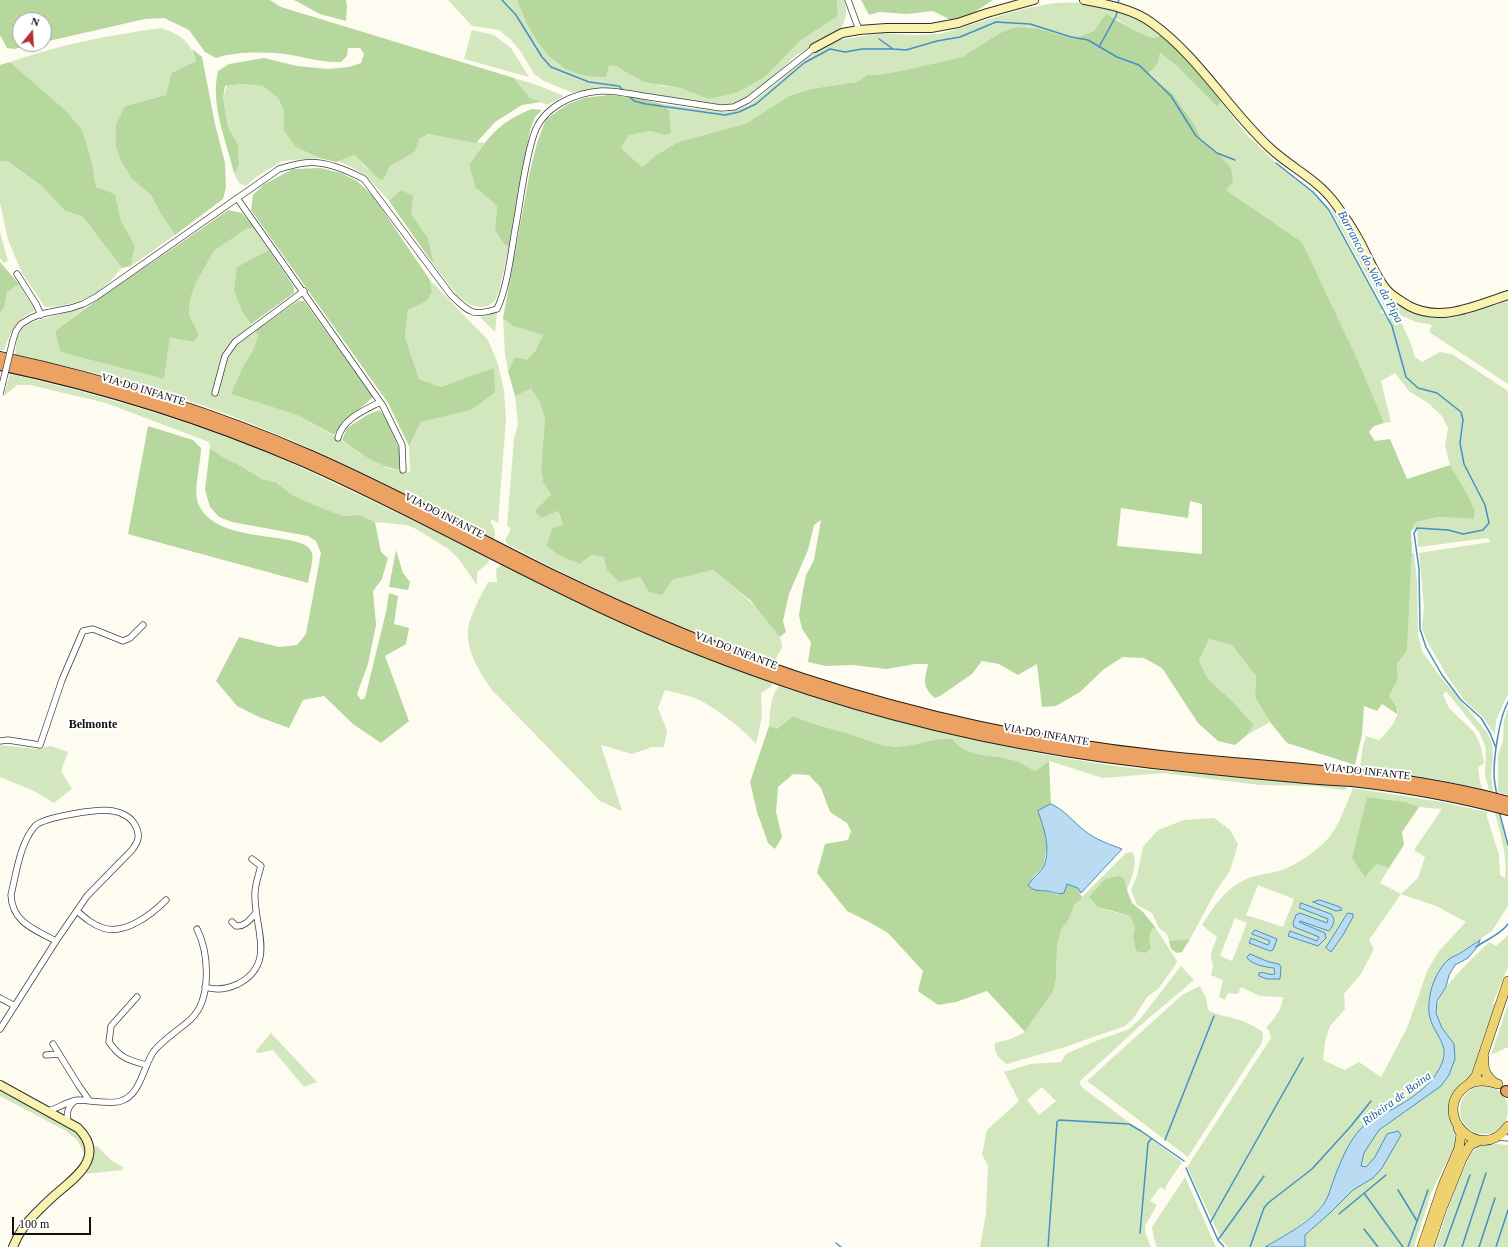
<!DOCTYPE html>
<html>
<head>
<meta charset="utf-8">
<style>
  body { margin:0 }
  #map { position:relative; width:1508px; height:1247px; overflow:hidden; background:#fefcf1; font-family:"Times New Roman",serif }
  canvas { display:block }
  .north { position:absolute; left:12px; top:12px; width:40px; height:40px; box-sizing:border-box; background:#fff; border:1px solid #9f9f9f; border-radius:50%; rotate:18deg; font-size:11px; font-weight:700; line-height:16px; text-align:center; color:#0f0f0f }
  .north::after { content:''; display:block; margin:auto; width:14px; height:18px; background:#b62f34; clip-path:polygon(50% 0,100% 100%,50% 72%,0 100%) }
  .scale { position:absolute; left:12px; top:1217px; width:79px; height:18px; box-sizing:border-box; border:2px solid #0f0f0f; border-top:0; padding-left:5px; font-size:12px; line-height:14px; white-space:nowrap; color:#0f0f0f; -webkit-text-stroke:3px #fff; paint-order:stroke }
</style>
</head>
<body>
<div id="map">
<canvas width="1508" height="1247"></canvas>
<div class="north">N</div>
<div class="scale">100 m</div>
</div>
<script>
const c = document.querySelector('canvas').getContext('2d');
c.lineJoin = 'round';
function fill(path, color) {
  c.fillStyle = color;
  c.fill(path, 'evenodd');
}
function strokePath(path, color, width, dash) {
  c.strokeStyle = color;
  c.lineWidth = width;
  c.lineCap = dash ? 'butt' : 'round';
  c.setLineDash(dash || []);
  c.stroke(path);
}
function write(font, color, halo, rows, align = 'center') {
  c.font = font + ' "Times New Roman",serif';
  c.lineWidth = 4;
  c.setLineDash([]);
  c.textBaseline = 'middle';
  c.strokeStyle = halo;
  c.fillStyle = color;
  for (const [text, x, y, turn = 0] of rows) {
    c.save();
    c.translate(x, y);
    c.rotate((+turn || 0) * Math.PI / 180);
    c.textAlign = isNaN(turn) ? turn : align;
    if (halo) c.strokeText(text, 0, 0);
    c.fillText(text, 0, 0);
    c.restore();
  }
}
const green = new Path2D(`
  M448,0H517L522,14L557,64L574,73L592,76L608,64L662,86L680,88L708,99L767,75L801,40L838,16L837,0H844C848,11 846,20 840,30L795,56L770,80L743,100L730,105L709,104L589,90L573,93L544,81L534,74L521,52L510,39L499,30L472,26Z
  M1055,3C1063,3 1072,2 1080,3C1109,6 1139,18 1163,35L1152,38L1132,29L1117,19L1094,31L1073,39L998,34L962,57L905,70L878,75H867L857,82L810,89L789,96L747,123L678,142L655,156L642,167L621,148L628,135L650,131L664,135L669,110L662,104L724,112L741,108L749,105L812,54L838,40L883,33L912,35L940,34L1023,9Z
  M161,28C180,34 190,41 196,61L171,73L166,95L125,106L116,147L121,161L132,179L151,195L161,214L175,235L131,266L135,246L121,221L115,194L96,187L92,163L63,108L10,62C59,45 110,35 161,28Z
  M472,30L494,35L511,48L529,77L464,59Z
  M1160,53L1178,67L1218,105L1221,102L1247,135L1276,163L1313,192L1329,210L1382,308L1381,313L1391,314L1399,318L1410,341L1415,357L1422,362L1440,352L1452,354L1508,391V694L1496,720L1495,735L1483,717L1464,700L1446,674L1428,643L1422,629L1424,607L1419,553L1490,542L1488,538L1418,547L1417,528L1411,531L1416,522L1438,517L1474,519L1475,510L1465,490L1450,465L1445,446L1448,428L1442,416L1428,403L1409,391L1395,373L1381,381L1391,422L1384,423L1360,365L1304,246L1299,240L1226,190L1218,153L1202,140L1194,124L1172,93L1148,74L1158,63Z
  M514,78L537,85L564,96L547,105L530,98Z
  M242,84L263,86L278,98L284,111V131L296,147L319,158L282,161L256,177L246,186L239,183L234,173L239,164L238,144L228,127L223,98L227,86Z
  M431,134L484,143L469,165L477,189L497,206L495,230L504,244L509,247L499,291L495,301L488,306L480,307L470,305L457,295L434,265L428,238L411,214L403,191L389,201C371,180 365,172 338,161L354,155L365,167L384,179L390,166L415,152L419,139Z
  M0,161L7,162L43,187L64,210L83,217L122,268C115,275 109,283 101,289C87,301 63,307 45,307L22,273L8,240L0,203Z
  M1330,208C1349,223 1358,249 1368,270C1380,297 1406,312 1435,316C1438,317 1443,318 1447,318C1464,317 1491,306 1508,300V384L1429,332L1432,325L1416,322L1385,308Z
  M254,228L269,250L238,267L244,315L258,335L254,348L242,368L231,394L297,415L338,438L359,453L390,469L410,472L409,446L421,422L471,410L494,369L441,387L419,379L405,337L408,310L427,301L432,292L430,280L488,340L498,364L504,390L506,420L498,523L491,519V522C494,528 497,533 494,539C418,500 341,460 262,428C182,395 99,372 15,355L17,339L22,328L32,322L86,307L55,331L60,352L164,379L170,336L194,342L199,334L189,315L190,299L196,283L214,251L246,229Z
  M0,232L8,261L4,263L0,258Z
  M19,284L33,306L35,311C16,317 10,334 4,350H0V313L4,308L7,292Z
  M497,313L495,332L480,317Z
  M503,318L513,326L543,335L536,350L527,361L515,357L508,371L505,354Z
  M10,374C88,392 165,414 240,442C279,456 316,475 353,492C399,514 445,535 489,559L487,564L477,572V585L458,558L447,548L416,529L407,525L375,522L359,515L343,516L317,506L294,496L275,482L262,479L237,464L221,456L210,448L209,442L106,403L30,385H17L3,397Z
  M531,389L539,401L545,418L541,468L543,482L551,495L563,525L591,555L604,557L608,570L640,577L649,592L672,580L713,570C729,584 784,625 782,647C781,650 778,655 776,658L779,664C685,630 595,591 507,544L505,540L510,531V527L507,526L514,439L518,424L515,396Z
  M1412,553H1414L1417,580L1418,634L1422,651L1438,674L1487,732L1492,744L1493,760L1491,775L1493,791L1489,790L1485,775L1486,748L1479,732L1446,691L1443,695L1449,708L1474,732L1480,744L1484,763L1478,767L1480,782L1483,789L1435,779L1360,768L1363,746L1366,736L1379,740C1386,734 1401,718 1397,707C1395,703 1391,699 1389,696L1398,679L1397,664L1407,651Z
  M502,564C588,612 679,649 771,683L772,686L761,693L762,716L756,744C743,729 714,706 695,698C685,695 675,692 665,690L658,708L667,731L664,747H652L632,754L601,745L622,811L600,801L492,690C480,673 466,651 468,630C469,617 482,593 488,582H497L496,569Z
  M1209,639L1232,645L1256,676L1255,697L1270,722L1247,735L1254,725L1231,700L1208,679L1199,661Z
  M779,686C888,720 997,749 1109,765C1140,770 1171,771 1202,774C1251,778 1299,783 1347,787L1345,790L1312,786L1260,785L1163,773L1103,778L1049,761L1035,771L1010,759L975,754L958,747L917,744L897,747L881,745L850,734L814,724L793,716L775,729L769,726C770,713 770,696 779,686Z
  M1508,708V795L1498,792V755L1503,741L1504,720Z
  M0,745L36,749L51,746L68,752L61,771L72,789L54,803L34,791L0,777Z
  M1353,788L1442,802L1487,812V817L1499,855L1500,875L1505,878C1508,857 1500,834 1495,813L1499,814L1508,848V906L1492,931L1449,960L1438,974L1431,989L1428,1004L1431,1020L1440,1037L1444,1050L1443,1062L1435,1077L1419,1092L1398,1106L1334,1178L1326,1201L1316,1213L1289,1233L1265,1247H1228L1222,1241L1187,1167L1271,1038L1269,1030L1266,1028C1274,1019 1282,1010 1283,997L1260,996L1241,987L1238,994L1228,993L1225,1000L1219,997L1223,980L1211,975L1213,966L1211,957V953L1217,937L1202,925C1214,906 1225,889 1246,879C1257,874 1270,874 1282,870C1296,866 1322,847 1331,835C1341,821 1346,804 1353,788ZM1367,797L1406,802L1419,807L1442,809L1414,850L1425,857L1418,878L1401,894L1380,883L1389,868L1376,864L1360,829ZM1258,885L1294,899L1283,927L1246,915ZM1401,894L1436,906L1466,922L1439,951L1428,969L1407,1028L1381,1077L1359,1062L1345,1070L1323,1060L1325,1042L1330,1026L1345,1009L1344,994L1361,974L1374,949L1369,940ZM1301,904L1331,914L1329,931L1300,921L1299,923L1326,938L1318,946L1288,936L1290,931L1317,942L1319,937L1294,927L1300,913L1326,924L1328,919L1300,908ZM1353,917L1343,935L1331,952L1326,949ZM1235,918L1247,923L1232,961L1220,956ZM1252,934L1277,939L1270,951L1249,943L1251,938L1268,945L1271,941ZM1250,955L1281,967L1280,979L1262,972L1271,975L1275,974L1274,968L1267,967Z
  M1214,818L1230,830L1238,844L1230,871L1216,891L1190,939L1169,941L1167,934L1159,928L1152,913L1137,905L1131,890L1137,876L1143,847L1158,830L1184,820Z
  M1132,852C1139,863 1131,878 1127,890L1125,880L1106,910L1130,916L1135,928L1133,935L1151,948C1150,939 1147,933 1155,927L1177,961L1176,964L1158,989L1148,996L1133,1019L1125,1026L1065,1047L1007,1064C1000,1060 993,1052 995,1043L1011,1039L1025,1032L1033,1021L1056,978L1057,946L1061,930L1069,919L1075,904L1126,853Z
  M1508,935V967L1492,1005L1494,1003L1498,1004L1481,1044L1476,1069L1452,1095L1449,1113L1454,1129L1456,1143L1432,1191L1414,1247H1305V1235L1330,1213L1368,1135L1441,1086L1454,1044C1447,1034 1439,1026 1437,1014C1432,993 1475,957 1489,942L1496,946Z
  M1181,966L1194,980L1142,1024L1079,1082L1083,1088L1182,1162L1166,1186L1165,1190L1160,1187L1150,1201L1157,1205L1145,1226L1146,1235L1151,1247H980L986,1213L988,1166L982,1154L987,1130L1019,1101L1004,1072L1031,1064L1061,1062L1066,1054L1093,1042L1129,1029L1140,1019ZM1042,1087L1056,1101L1039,1115L1027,1100Z
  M1200,986L1206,998L1208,1010C1217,1015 1226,1016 1236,1019C1245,1021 1253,1026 1262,1031L1263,1037L1261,1044L1188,1157L1087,1081L1182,995Z
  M1508,1004V1047L1491,1055Z
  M271,1033L317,1082L304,1087L273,1050L260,1053L255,1052Z
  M1460 1110a24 24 0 1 1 48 0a24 24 0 1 1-48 0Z
  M0,1088L76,1129L87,1144L85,1155L77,1140L66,1131L0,1096Z
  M1496,1144L1508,1145V1247H1436C1441,1229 1465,1152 1480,1145C1484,1144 1491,1144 1496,1144Z
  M93,1145L98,1147L111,1160L123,1167V1170L85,1174L94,1156Z
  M1185,1177L1216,1247H1157L1154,1239L1152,1227Z`);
const forest = new Path2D(`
  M0,0H270L281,7L514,78L530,98L541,102L522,105L495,122L476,143L429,134L419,139L415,152L390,166L384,179L380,180L354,155L336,162L319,158L296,147L284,131V111L278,98L263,86L242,84L225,86L223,98L228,127L238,144L239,165L234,173C226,139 210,105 218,71L229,64L264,58L297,66L328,69L349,67L361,63L364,54L360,48H348L347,56L341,62C318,63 297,54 274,53C255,52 234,52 216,58L205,52L189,30L164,18L145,19L44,42V20H20V44H34L14,49L7,48L0,35Z
  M294,0H346L347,6L346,21L320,14Z
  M517,0H837L838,16L801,40L767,75L751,85L735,93L708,99L680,88L644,82L617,67L609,65L606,77C596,77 585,76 575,73C547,64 526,27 517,0Z
  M861,0H993L970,15L951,20L933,11L907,14L879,12L869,15Z
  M1106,14L1132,29L1152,38L1163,35L1194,67L1221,102L1217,106L1177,66L1160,53L1158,63L1148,74L1172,93L1194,124L1202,140L1218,153L1231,168L1233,181L1226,190L1299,240L1304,246L1360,365L1384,423L1374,426L1369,432L1375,441L1390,439L1407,479L1450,465L1465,490L1475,510L1474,519L1438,517L1416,522L1411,531L1412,553L1407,651L1397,664L1398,679L1389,696L1397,707V714L1382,704L1377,711L1364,706L1362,735L1355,765L1287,743L1270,722L1255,697L1256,676L1232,645L1209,639L1199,661L1208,679L1231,700L1254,725L1247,735L1235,745L1218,741L1198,723L1162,668L1144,658L1123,657L1104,669L1080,692L1056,706L1042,707L1037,664L1018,675L999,664L982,661L972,674L940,696L935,698C921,686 925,679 928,664H915L887,669L852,665L826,666L808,662L811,642L802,629L799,615L803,590L806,575L814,560L821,520L814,525L808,550L789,594L783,621L786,632L780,637L751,601L713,570L672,580L662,595L649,592L640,577L619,582L607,570L604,557L591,555L580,564L557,554L547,546L552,528L563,525L558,511L541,518L535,511L551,495L543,482L541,468L545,418L539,401L531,389L515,396L508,371L515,357L527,360L536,350L543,335L513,326L503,318L530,171L537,143L546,119L568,104L584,98L608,95L633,97L662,104L669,110L671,133L664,135L650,131L629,135L621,148L642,167L655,156L678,142L747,123L789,96L810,89L857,82L867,75H878L905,70L962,57L998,34L1016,27L1039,29L1073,39L1094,31ZM1190,501L1202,504V554L1117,546L1121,508L1188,518Z
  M192,49L202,57L215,124L225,163L226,187L223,199L175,235L161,214L151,195L132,179L121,161L116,147V125L125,106L166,95L171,73L196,61Z
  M10,62L63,108L82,130L92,163L96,187L115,194L121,221L135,246L131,266L122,268L83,217L64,210L43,187L8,162L0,161V65Z
  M532,109L542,110L535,117L530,130L509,247L504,244L495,230L497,206L476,188L469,165C488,137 500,121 532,109Z
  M320,168L341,173L357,181L373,196L430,280L432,292L427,301L408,310L405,337L419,379L441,387L494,368L495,392L471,410L421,422L409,446L388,403L251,210L253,195L263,185L293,169Z
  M401,190L413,196L411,214L428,238L434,265L389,201Z
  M228,210L242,213L254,228L246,229L214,251L196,283L190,299L189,315L199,334L194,342L170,337L164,379L60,352L55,331C111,288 171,251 228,210Z
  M269,250L294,287V293L251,324L244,315L234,291L237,267Z
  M0,262L19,284L7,292L4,308L0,313Z
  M298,301H304L373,397L345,422L334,435L297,415L231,394L242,368L254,348L258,335L255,331Z
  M379,410L384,415L399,448L400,470C379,467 359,453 342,440L347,428L367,415Z
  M148,426L193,440L201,448C201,463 193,490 198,503C216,548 305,528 312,553C314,559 309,576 308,583L128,534Z
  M210,448L221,456L237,464L262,479L275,482L294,496L317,506L343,516L359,515L375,522L381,552L388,558L382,579L373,591L376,625L368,664L357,694L361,700L365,698L386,612L389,593L398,596L394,624L409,628L406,644L385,656L409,721L381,743L353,724L324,696L303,700L289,728L259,717L237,706L216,681L239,637L279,647L297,645L306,634L321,553L316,541L308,536L232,522L219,517L210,507L205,490Z
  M396,550L403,573L410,582L408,590L389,587Z
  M793,716L814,724L850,734L881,745L897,747L917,744L940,739H952C967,758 988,754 1009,759C1018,761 1027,767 1035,771L1049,761L1051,804L1038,811L1045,832L1047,848L1043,867L1032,879L1039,891H1046L1058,895L1067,884L1078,888L1082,898L1075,904L1069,919L1061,930L1057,946L1056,978L1053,991L1025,1032L987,991L956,1002L938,1005L918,991L923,971L888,933L869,922L847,911L817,873L825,844L848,840L851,831L847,823L830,812L821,788L809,775L793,774L778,787L776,812L782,837L775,849L768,843L757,812L750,782L769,726L776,729Z
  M1367,797L1406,802L1419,807L1402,832L1404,845L1389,868L1376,864L1365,877L1352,858Z
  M1120,876L1125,880L1127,890L1132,903L1143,912L1155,927C1147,933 1150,939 1151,948L1145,953L1136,951L1133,935L1135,928L1130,916L1098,907L1089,897L1105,879Z
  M1190,939L1182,952L1177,953L1171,949L1169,941Z`);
const water = new Path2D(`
  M1051,804C1065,810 1073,822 1085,831C1096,840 1109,844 1122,849L1081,893L1078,888L1067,884L1064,893C1057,895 1054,892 1047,891C1039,890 1034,892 1028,885C1032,879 1041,872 1044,866C1051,847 1044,829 1038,811Z
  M1320,900L1340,907L1342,910L1336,911L1313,902Z
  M1301,903L1331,914C1336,920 1334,925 1329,931L1300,921L1299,922L1325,933L1326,938L1318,946L1288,936L1290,931L1317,941L1319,937L1294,927L1293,923L1296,915L1300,913L1327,923L1328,919L1300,908Z
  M1348,913L1353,914V917L1343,935L1331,952L1326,948Z
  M1255,930L1277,939L1273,950L1270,951L1249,943L1251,938L1268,945L1270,941L1252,934Z
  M1480,940L1478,946L1468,958L1455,965L1449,975L1446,987L1437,1001L1436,1013L1442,1028L1454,1044L1455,1059L1449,1075L1441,1086L1379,1130L1364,1153L1361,1166L1366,1167L1375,1157L1387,1134L1398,1131L1401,1135L1382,1168L1373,1178L1353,1190L1330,1213L1305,1235V1247H1265C1284,1236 1313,1221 1325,1202C1329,1196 1331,1186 1334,1179C1341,1160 1351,1135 1368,1122C1374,1118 1382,1115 1389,1111C1410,1100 1433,1085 1442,1063C1449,1045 1436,1036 1431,1021C1424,1002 1434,972 1449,959C1453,956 1458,955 1462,952C1468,948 1474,944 1480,940Z
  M1250,954L1269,962L1279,964L1281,967L1280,979H1267L1259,976V973C1265,971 1269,976 1275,974L1274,968C1265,967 1253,965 1247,958Z`);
const stream = new Path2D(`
  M502,0L516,15L542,57L551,67L589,82L619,86L623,90
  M1118,2L1119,0
  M879,39L893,49L906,50L937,41L960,37L996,22L1030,24L1071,37L1088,40L1117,57L1139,65L1171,96L1196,136L1217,153L1235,160
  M1099,47L1116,16L1117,12
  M628,95L634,101L646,104L725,115L739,112L756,104L804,63L830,49L845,52L862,49H893
  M1276,163L1313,192L1329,210L1392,326L1406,377L1418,388L1437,393L1461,412L1463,420L1460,443L1464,464L1485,505L1489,523L1483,530L1463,534L1448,530L1417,528L1414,533L1419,569L1420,629L1426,647L1442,675L1461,700L1481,718L1490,733L1496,748
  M1497,796C1496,789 1494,781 1494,774C1494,756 1499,718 1508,702
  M1499,811L1508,845
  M1476,947C1487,939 1500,935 1508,924
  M1165,1140L1214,1016
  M1186,1168L1218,1240L1224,1247
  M1398,1190L1417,1221
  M1364,1193L1403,1247
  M1339,1214L1386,1175
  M1210,1223L1303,1058
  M1364,1229L1378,1247
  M1140,1233L1148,1143L1151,1139
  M1218,1240L1264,1176
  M836,1243L841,1247
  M1048,1247L1057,1122L1059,1120L1129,1124L1141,1131L1184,1161
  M1250,1247L1264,1208L1268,1203L1312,1169L1351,1126L1371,1101
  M1408,1247L1428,1190
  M1444,1247L1470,1175
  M1462,1247L1486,1173
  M1479,1247L1495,1198
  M1496,1247L1508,1210`);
const street = new Path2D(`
  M848,0L859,30
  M237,198L383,406L402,445L403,470
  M17,274L36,304L41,315
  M13,340L16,331L21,324L31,318L41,314L71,308L83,304L96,297L279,169C287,167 295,164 304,163C323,160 347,170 364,179L451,295C469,312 472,317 497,309C507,288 511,254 515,230C521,199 524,164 534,134C543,107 573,93 601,91C614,90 630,94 643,96C669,100 695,104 721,108L734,107L748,100L814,48
  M215,393L225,356L235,342L304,291
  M338,438C342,419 365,410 380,402
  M0,741L8,740L40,745L62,680L83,631L93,629L123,641L130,638L143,625
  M77,911C85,918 93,925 103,928C125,935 151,915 166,900
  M232,922L236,926C245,927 250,919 256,913
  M205,987C217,991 227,989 238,984C278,963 253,926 255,893C255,884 259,874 261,866L252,859
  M137,997L111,1026L109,1042C120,1058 128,1060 146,1065
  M0,998L15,1006
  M0,1029L56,941L87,896L132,850C138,842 141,835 135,825C131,817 121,812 113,811C100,808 44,817 35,826C20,843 16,874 11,895C12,923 36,930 56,941
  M53,1044L79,1086L89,1100
  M46,1055L59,1054
  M47,1111C58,1109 67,1101 78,1100C91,1100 108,1105 121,1101C141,1095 143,1066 154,1051C165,1038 179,1030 191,1019C212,999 209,953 197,929
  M68,1122C66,1114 68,1106 75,1101
  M1496,1137L1508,1138`);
const secondary = new Path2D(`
  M1084,0C1106,4 1134,9 1152,23C1199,57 1228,109 1270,148C1290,167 1317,179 1334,202C1343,214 1352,227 1359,240C1368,256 1375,276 1387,290C1392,296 1403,302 1409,306C1442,323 1476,305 1508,295
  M814,48L842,33L859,30L886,28H931L958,23L987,13L1034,0
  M0,1085L78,1128C106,1156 77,1176 56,1194C49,1200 42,1207 35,1214C26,1223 18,1234 13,1247`);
const primary = new Path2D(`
  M1484,1058C1483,1070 1486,1076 1495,1083
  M1469,1084L1476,1076L1508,981
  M1498,1084C1487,1080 1476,1079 1466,1086C1429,1113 1480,1166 1508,1126
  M1422,1247L1443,1185L1459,1148L1461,1134L1458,1128
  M1429,1247L1441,1211L1462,1159L1470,1145L1481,1140`);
const highway = new Path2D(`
  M0,357C107,380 211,412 311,456C393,492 473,536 554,576C635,615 718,651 803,679C919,717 1040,743 1161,756C1277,769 1395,771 1508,802
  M0,365C104,387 206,419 303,461C403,505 498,559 596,605C666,638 738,666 811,690C922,726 1037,750 1153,763C1201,768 1248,773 1296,777C1314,779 1333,780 1352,781C1404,787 1457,796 1508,810
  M1506,1091L1508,1092`);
const streetBridge = new Path2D(`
  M0,394L13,340`);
const streetNames = [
  ["VIA DO INFANTE",143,390,17],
  ["VIA DO INFANTE",444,516,27],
  ["VIA DO INFANTE",736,651,21],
  ["VIA DO INFANTE",1046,735,10],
  ["VIA DO INFANTE",1367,772,6]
];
const waterNames = [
  ["Barranco do Vale da Pipa",1370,267,62],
  ["Ribeira de Boina",1397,1099,-36]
];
const neighbourhoodNames = [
  ["Belmonte",93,725]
];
fill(green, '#d2e7bd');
fill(forest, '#b6d79d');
fill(water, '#b9dcf2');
strokePath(water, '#4590c5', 1);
strokePath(stream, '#4590c5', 1.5);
strokePath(street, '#424242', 7);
strokePath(secondary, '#313131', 10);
strokePath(primary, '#202020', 10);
strokePath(highway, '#202020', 12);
strokePath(street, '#fff', 5.5);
strokePath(secondary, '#faf2b1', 8);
strokePath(primary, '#efd270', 9);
strokePath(highway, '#eba263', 10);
strokePath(streetBridge, '#424242', 7, []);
strokePath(streetBridge, '#fff', 5.5);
write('11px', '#0f0f0f', '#fff', streetNames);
write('italic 12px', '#206399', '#fff', waterNames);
write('bold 12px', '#0f0f0f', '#fff', neighbourhoodNames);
</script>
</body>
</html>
